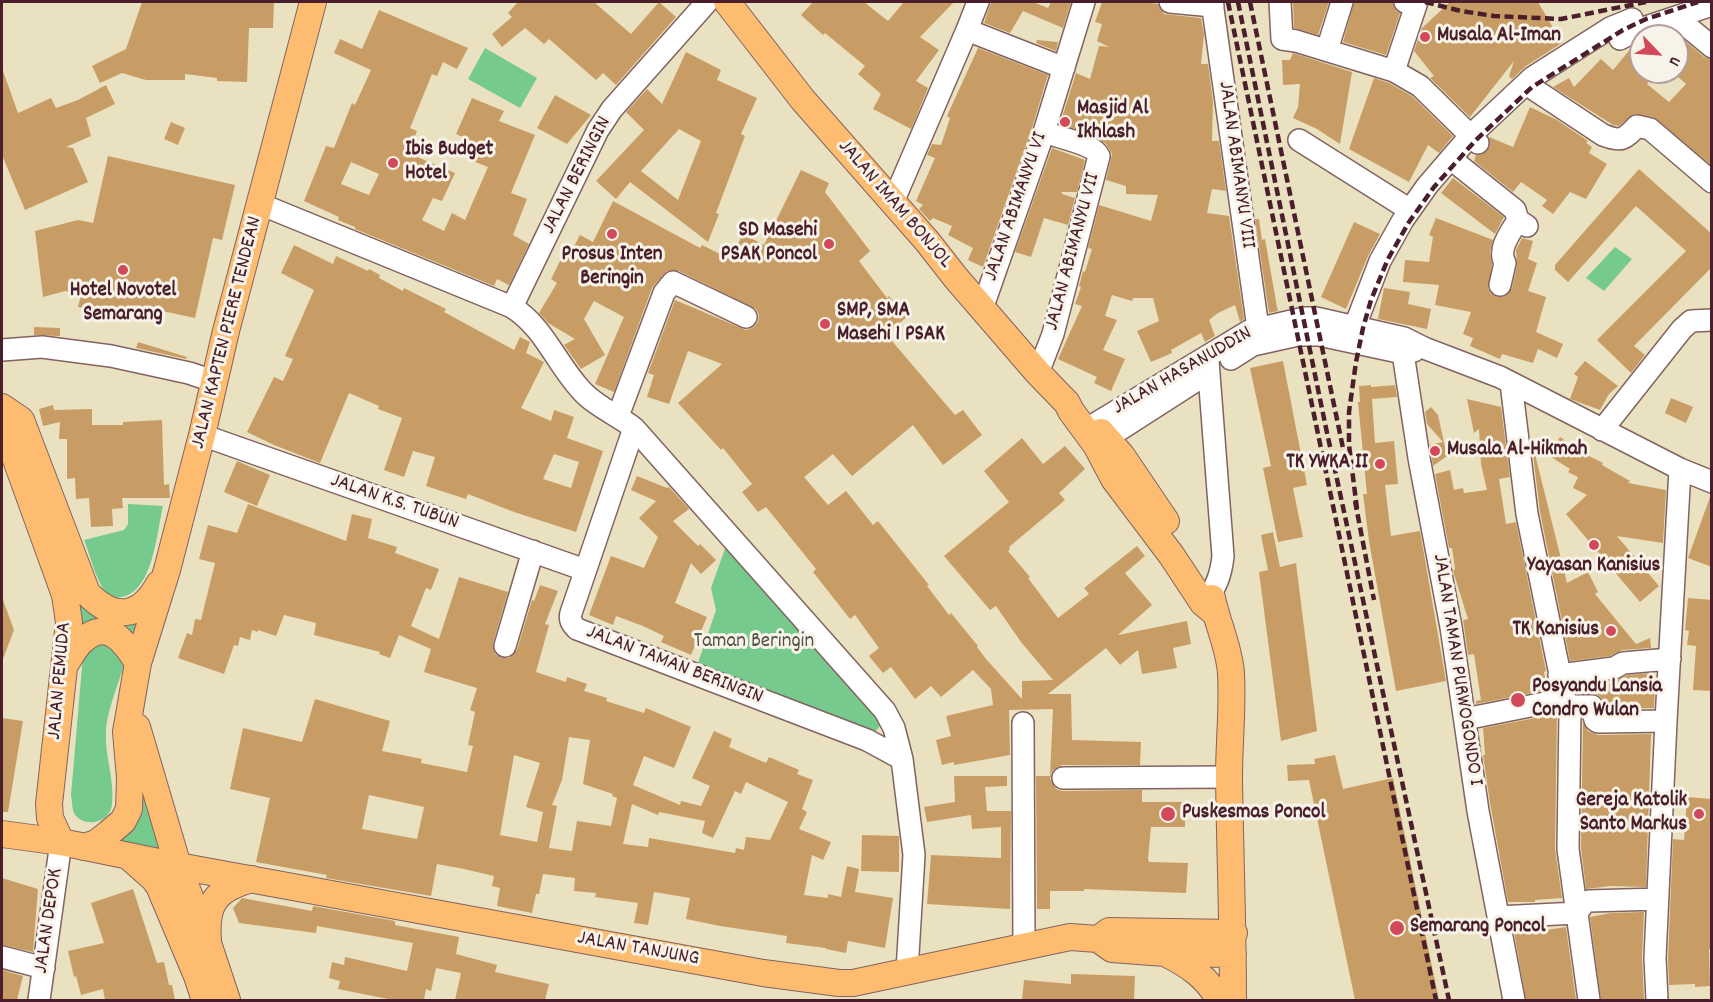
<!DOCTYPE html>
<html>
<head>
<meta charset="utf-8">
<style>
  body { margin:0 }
  #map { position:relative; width:1713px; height:1002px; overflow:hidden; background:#eae1c1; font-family:Dekko,sans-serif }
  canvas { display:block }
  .frame { position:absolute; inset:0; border:3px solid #4a1f2b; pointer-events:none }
  .north { position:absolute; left:1629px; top:24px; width:60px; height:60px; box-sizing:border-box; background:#f7f3e8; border:2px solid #b29e9c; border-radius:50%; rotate:115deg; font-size:16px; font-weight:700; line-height:24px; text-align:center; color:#4a1f2b }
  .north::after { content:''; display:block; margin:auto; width:21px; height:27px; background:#d1495b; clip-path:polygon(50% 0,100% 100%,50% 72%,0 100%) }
</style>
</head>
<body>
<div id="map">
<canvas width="1713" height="1002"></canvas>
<div class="frame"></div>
<div class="north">U</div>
</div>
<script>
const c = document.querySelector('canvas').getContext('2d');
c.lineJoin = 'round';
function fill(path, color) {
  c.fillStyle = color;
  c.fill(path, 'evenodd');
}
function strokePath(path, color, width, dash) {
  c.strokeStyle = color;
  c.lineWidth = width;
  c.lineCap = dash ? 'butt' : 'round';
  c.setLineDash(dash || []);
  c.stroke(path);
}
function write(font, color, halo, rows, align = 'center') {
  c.font = font + ' Dekko,sans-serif';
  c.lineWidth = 6;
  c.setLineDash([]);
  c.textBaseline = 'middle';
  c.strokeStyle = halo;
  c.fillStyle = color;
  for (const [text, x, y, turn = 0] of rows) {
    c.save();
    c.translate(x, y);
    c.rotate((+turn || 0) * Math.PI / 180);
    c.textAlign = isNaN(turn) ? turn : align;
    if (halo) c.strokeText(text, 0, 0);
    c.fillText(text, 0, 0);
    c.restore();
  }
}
const green = new Path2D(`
  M485,48L537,78L520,108L468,79Z
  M1615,247L1632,259L1604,291L1586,278Z
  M128,504L163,506C157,531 153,593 121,597C114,598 106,594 102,587C94,573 90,555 84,540L124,530L128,524Z
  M726,546L795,618L881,724L871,738L696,669L716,610L711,588Z
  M77,596L141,612L135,646L81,629L82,616Z
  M113,643L125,663C119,681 107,712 106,730C104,754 115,780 112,804C111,823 83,829 74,813C72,808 72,800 71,795L83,655L91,645Z
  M138,775L162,852L118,845Z`);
const building = new Path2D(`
  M142,2H274L273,28H249L247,82L217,81V78L185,74V80H146L122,73L100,83L92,66L126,49Z
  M518,2H594L631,34L659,2L676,17L616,85L603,73L596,80L549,39L544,44L525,28L502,47L492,34L512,17L508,13Z
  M813,2H864L888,21L904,2H954L920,37L939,50L916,81L928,88L911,129L873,109L881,94L858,74L865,66L825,33L823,35L801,15Z
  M991,2H1033L1048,8L1051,2H1071L1063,28L1023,11L1010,33L984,23Z
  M1102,2H1144L1158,4L1164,14L1201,18L1204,34L1201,64H1208L1213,102L1212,141H1219L1226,191L1212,189L1207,213L1229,216L1244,319L1240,322L1235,305L1218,313L1209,320L1215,336L1205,342L1201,333L1171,350L1172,353L1151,362L1137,331L1159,321L1153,298H1133L1132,301L1112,295L1105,316L1117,320L1103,350L1125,359L1111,391L1094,383L1097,377L1058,359L1082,306L1075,304L1081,287L1079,286L1083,271L1085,272L1092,249L1088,248L1099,205L1151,221L1158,195L1126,194V186L1106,180L1112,154L1106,144L1088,133L1060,124L1076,73L1090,79L1099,46L1109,47L1097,41L1102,24L1095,22Z
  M1293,2H1329L1318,35L1294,28Z
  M1354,2H1393L1396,11L1400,13L1386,55L1343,42Z
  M1450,2H1538L1562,43L1526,66L1512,79L1509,76L1514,61L1470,117L1430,78L1434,76L1414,51L1422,28Z
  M379,10L468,48L457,69L443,62L437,76L432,74L410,128L417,131L408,153L455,173L442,201L433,198L422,220L444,231L452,213L465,220L488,167L473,161L480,145L456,134L472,98L504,111L499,121L535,135L511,193L527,199L513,235L529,244L509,285L497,279L494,286L355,229V227L338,220L339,217L304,201L326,146L334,148L352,103L355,105L371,70L334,53L340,39L362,49ZM351,162L379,174L369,195L341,184Z
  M1677,34L1704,57L1712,59L1711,165L1653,117L1634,114L1619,126L1613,125L1553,87L1569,78L1574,87L1601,59L1613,70L1632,47L1636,45L1641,50V72H1656L1647,84L1669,102L1686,84L1677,76Z
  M1037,40L1058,42L1056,51L1036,43Z
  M978,48L1048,75L1032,128L983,267L968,260L973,248L948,235L952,226L933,218L930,221L919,209L923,205L916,201L935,158L927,155L932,144L941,145L950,118L947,116Z
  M686,52L721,70L717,80L757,98L741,134L745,136L716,213L719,214L708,242L630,182L616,199L596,181L644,130L626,112L647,89L662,104ZM679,129L701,141L678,200L641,171Z
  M1293,53L1352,72L1340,144L1317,129L1293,118L1298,107L1300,84L1283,85L1282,60H1290Z
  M3,71L18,113L51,98L56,108L78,100L106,85L115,104L86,118L91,136L66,147L73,148L88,182L25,210L2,155V72Z
  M1374,78L1389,83L1412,96L1453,136L1439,153L1428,145L1409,182L1349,149Z
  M555,95L591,115L567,144L537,128Z
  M1530,107L1557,120L1588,141L1586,143L1592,147L1589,153L1607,164L1586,199L1570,192L1553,214L1542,206L1547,200L1521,182L1513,192L1474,161L1476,155H1482L1487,151L1490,146L1489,137L1513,147Z
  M171,122L185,128L178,145L164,139Z
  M1052,148L1085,160L1077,192H1062V194L1075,198L1068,225L1044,218L1031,257L1015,252Z
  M108,156L235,185L222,240L213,238L195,318L134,305L132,318L78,307L81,295L65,291L43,297L35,231L78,220L93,223Z
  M1639,169L1712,234V267L1634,346L1645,355L1631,373L1597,340L1686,251L1636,206L1568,282L1555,270V265Z
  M801,170L829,183L825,192L870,251L859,261L887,298L889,296L907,317L886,334L955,415L963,410L982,435L943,465L913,425L852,476L833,454L804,477L828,505L846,491L873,525L878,521L929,585L927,586L949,615L951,613L978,646L977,647L986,659L1022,699V681L1053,680L1021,642L996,606L990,610L944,556L1009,502L984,471L1022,438L1043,464L1065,446L1085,469L1059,493L1065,500L1009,547L1010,549L1008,551L1030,577L1028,578L1058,618L1089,594L1084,588L1137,546L1145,556L1125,573L1152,605L1118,635L1187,621L1191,644L1173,648L1177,668L1142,674L1138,650L1120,665L1106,648L1048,694H1071L1072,740L1141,742L1140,765H1062L1052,771L1050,779L1056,789L1062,791L1142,790V802H1185V827H1151L1148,859L1149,862L1188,863L1186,893L1084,889V891H1050V909H1037L1036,776H1050L1053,709L1009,710L1010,755L954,765V762L942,765L936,740L951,736L946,716L993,705L991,689L973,670L941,697L931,686L915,699L891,667L883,673L869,656L879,648L855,615L850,619L813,572L816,569L766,507L758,512L742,492L752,484L723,448L721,450L678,403L722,364L688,351L669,404L647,397L654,375L648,373L675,300L746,330L754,327L758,322L759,315L756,309L679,271H667L652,288L614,392L595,384L624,317L594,301L584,319L605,355L581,369L564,345L575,339L548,323L539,313L557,283L551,279L563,255L568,258L580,235L593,242L613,201L700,248L702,245L730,259L743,234L764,245Z
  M1453,178L1504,217L1495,234L1441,193Z
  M1436,218L1493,240L1490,252L1492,264L1488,288L1491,294L1497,297H1504L1512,288L1517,266L1516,250L1522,238L1533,241L1528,259L1537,263L1528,291L1546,297L1536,332L1563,344L1557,358L1538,349L1533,363L1502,354L1500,359L1470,346L1473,338L1463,334L1471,312L1435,305L1439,285L1403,282L1405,260L1429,262L1433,237L1429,235Z
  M1255,219H1259L1262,240L1265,239L1277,307L1278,311L1269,313Z
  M1354,222L1380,234L1368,256L1346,309L1321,297Z
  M294,245L333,264L336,256L368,271L369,269L380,275L379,278L403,291L404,288L446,309L444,312L514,350L520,337L530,342L526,353L544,362L521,408L551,421L554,410L574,417L567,438L603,451L576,532L514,512L468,494L466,499L426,486L435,457L413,451L404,477L384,470L402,418L378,409L379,406L349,393L320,463L274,445L247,432L274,377L283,381L293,359L285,356L314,290L281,273ZM554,454L579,462L571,488L543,479Z
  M1384,288L1410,292L1408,304L1431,309L1427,329L1378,319Z
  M34,327L60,328V336L34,335Z
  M138,342L187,357L186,359L136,348Z
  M1283,361L1307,485L1293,488L1303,537L1278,542L1263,468L1271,466L1250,368Z
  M1585,361L1618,386L1609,394L1600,410L1570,399L1578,377L1574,374Z
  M1371,385V387L1395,385L1397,397L1372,399L1375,443L1394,441L1398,484L1385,485L1391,536L1420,531L1446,681L1396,691L1369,541L1363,494H1367L1358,402H1360L1359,386Z
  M1671,398L1693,407L1686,423L1665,413Z
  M1467,399L1501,407L1510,477L1499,479L1504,511L1506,524L1516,522L1546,671L1544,672L1547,690L1476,704V701L1481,700L1474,654L1468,655L1463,620L1468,619L1453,571L1455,569L1452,548H1449L1435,474L1450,470L1454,490L1463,488L1464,493L1487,490L1481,464L1479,429L1474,433Z
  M53,405L54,410L92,409V425H123V422L162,420L164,485L169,484L170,498H122L123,508L112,509L113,526L91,527L89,498L76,499L75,478L67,479V439H59L60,422L43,426L39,409Z
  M1431,407L1438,415L1447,456L1433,466L1430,445L1443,442L1427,424L1425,412Z
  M1560,437L1576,448L1575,449L1603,463L1602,465L1630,481L1628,483L1666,490L1663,543L1617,536L1659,586L1640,602L1566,514L1587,495L1573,488L1578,477L1568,472L1570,469L1548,455Z
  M1531,438L1567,583L1588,572L1598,592L1595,594L1636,644L1650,638L1651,648L1622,650L1610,656L1570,661L1540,512Z
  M237,461L270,475L257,506L224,492Z
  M637,476L667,488L669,487L689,509L673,521L698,546L700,544L716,560L701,574L691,563L675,603L707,617L691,655L661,642L664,636L643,626L616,616L613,625L589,615L611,556L644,568L658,537L639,518L656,501L631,490Z
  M1710,497H1712V567L1688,558Z
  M248,504L346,541L352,514L372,519L368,538L397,547L395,553L439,569L431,590L426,588L411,626L439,639L459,577L508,592L493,643L495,654L502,658H509L517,650L532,600L534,601L540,585L558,591L545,624L549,625L536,672L566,682L567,677L587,684L584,691L607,698L606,701L644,713L646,708L691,727L674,768L644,756L633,785L680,805L681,801L701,806L710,786L692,778L714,731L732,739L729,747L766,763L769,757L799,770L797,774L813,780L802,809L807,812L799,829L831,842L823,860L812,855L804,895L828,898V894L841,897L847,866L859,869L855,892L893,898L885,948L848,941L846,953L826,949V948L786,943L787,936L720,926L686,919L690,898L654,892L648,925L634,923L638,903L595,897L596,893L574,891L575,878L543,874L539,894H536L532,913L497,906L500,888L492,886L494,876L464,869L437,864L431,896L326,878L327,875L256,862L270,798L230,789L243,728L302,742L315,699L390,721L382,751L422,759L421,763L467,772L473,746L468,745L475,712L470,710L477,688L424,672L431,649L399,635L390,658L379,654L380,652L314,635L316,623L284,615L276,636L258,630V632L252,630L250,640L240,637L238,646L234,645L224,674L178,658L187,633L192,635L195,619L201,620L215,563L199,559L208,525L237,533ZM569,737L590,740L583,784L613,794L612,796L617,798L611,826L577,821L572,851L549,848L557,806L552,805L562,780ZM514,755L540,763L526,807L543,812L537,842L500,835ZM746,782L788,802L770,840L746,837L744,850L736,848L735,853L649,838L648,847L623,844L632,804L658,815L659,812L705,821L702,833L713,838L735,791L741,794ZM369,795L424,807L417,839L362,829Z
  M1273,532L1280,567L1296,563L1317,731L1281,741L1259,572L1268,570L1261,535Z
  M1688,598L1712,600V691L1693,690L1696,646L1687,645L1689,631L1685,630Z
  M3,600L14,630L3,659L2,601Z
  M1653,673L1655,684L1654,708L1606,709L1602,699L1598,695L1577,693L1575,686L1616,681L1627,675Z
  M1551,715H1557L1555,849L1562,898L1535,900V902H1508L1490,803L1483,755H1485L1483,728Z
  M2,718L23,721L8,812H2Z
  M1583,723L1588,731L1598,735L1651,734L1646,887L1611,886L1586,889L1581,848Z
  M1335,755L1343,789L1393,778L1439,1000H1355L1309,780L1288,781L1287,765L1315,764L1314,759Z
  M954,776H1007V786L985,787L987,811H1011L1010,909L927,904L931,855L1001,858V827L972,829L971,815L927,822L924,807L955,802Z
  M1687,797L1712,799V949H1709L1710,986L1695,987V984L1669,985L1668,958L1673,839L1684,840Z
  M862,835L899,836V872L861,871Z
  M2,878L38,889L33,952L2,945Z
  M133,889L157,963L164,962L169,985H172L175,1000H105L103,989L81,995L76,976L74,977L68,951L104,943L91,903Z
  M242,898L312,911L313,906L395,921V925L459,937L456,954L497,965L495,972L549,984L545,1000H455L461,973L436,968L431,991L426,989L424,1000H393L338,989L340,981L329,978L332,962L344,965L345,957L407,971L413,943L317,926L316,933L239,923L233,908Z
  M1644,912L1642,957L1644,999L1601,1000L1590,917L1611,913Z
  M1566,927L1576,1000H1526L1514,932L1533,928V932Z
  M2,970L23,976L17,1000H2Z
  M1071,974L1135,976L1134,1000H1022L1024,980L1071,984Z`);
const minor = new Path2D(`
  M1170,2L1213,6
  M1212,2L1258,328
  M1280,2L1282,39L1296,41L1394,71L1420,86L1478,143
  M1676,17L1712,47
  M967,30L1064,68
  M1620,39L1637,30L1712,5
  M1327,50L1342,2
  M1394,71L1416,5L1405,2
  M1526,84L1603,135C1621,142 1624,140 1637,126L1650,129L1712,182
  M1299,140L1410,210
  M1451,159L1515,210L1518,220L1527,226
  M893,202L967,30L978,2
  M260,204L512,307C544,327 556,363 581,390C595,406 617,415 634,428L885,711L894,728L902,759L914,855L907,971
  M1500,285L1505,263C1497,249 1511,232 1518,220
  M512,307L598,130L612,109L707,2
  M982,309L1044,132L1084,2
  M1355,326L1380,261L1403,220L1427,186L1470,136L1533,77L1610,28L1632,19
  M1404,338L1403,353L1419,458L1451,627L1478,811L1514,1000
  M2,350L42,347L111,356L189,373L216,382
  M1231,359L1253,345L1298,335H1319L1403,353L1414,351
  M1038,373L1053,334L1099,156C1094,144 1057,137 1044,132
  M1511,383L1527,514L1565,699L1570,713L1568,849L1589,1000
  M618,416L664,293L673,282L746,317
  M634,428L571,613C569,620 572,624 577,629L867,740L902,759
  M1085,430L1249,331L1304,318H1316L1404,338L1424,348L1500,377L1680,469L1712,482
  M1602,430L1682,329L1691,321L1712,320
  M202,435L585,570
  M1096,445L1205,375
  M1203,603C1216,589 1221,575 1223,556L1208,361
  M505,646L533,551
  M1559,675L1614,668L1623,663L1670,659
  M1568,706H1592L1595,720L1598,722L1666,721
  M1465,719L1565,699
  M1023,723L1024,946
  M1063,778L1229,777
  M1577,913L1584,903L1589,901L1658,899
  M1498,917L1577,913
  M2,957L44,968
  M39,1000L61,842
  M1657,1000L1655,958L1666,721L1680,469`);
const major = new Path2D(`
  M727,2L803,100L927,241L956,278L1038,373L1067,403L1071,411L1096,445L1114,479L1172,556L1203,603L1215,613
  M2,407L21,420L87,593C114,621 140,619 159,584
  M2,421L65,595L69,622L49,804L50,818L61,842
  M1101,432L1122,456L1166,521
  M1212,598C1217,623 1229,646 1231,673C1233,707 1229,743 1229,777C1230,852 1233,926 1233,1000
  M66,663C71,656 76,645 83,640C108,618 125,642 138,663
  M137,727L178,866L209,946L227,1000
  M2,834L61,842L178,866L763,973L839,983H853L1070,937L1098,939L1112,949L1165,953L1233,954
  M84,847L96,843L109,833L123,821L129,809L130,778L126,732L138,663L167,570L202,435L226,331L313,2
  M128,856L154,879L159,886L197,976L205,1000
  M1098,939L1109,931L1234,933
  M208,940C205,903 216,889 252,879
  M1167,954C1189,965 1208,978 1219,1000`);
const rail = new Path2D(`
  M1228,2L1436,1000
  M1238,2L1326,428L1449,1000
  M1250,2L1343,448
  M1425,2L1461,11L1494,16L1561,19L1646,2
  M1355,501L1374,600
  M1357,509L1349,445V412L1356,362L1363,328L1371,300L1388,259L1409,222L1434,187L1475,141L1532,87L1623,30L1646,19L1698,2`);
const markers = [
  [1425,37,6,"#d1495b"],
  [1065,122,6,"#d1495b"],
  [393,163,6,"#d1495b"],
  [612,234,6,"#d1495b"],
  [829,244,6,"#d1495b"],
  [123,270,6,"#d1495b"],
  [825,324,6,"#d1495b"],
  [1435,451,6,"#d1495b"],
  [1380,464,6,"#d1495b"],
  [1594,545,6,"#d1495b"],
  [1611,631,6,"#d1495b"],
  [1518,700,8,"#d1495b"],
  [1168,814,8,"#d1495b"],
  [1699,814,6,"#d1495b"],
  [1397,928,8,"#d1495b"]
];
const poiNames = [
  ["Musala Al-Iman",1437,37],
  ["Masjid Al",1077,110],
  ["Ikhlash",1077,134],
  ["Ibis Budget",405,151],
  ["Hotel",405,175],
  ["SD Masehi",817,232,"right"],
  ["PSAK Poncol",817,256,"right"],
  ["Prosus Inten",612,256,"center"],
  ["Beringin",612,280,"center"],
  ["Hotel Novotel",123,292,"center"],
  ["Semarang",123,316,"center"],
  ["SMP, SMA",837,312],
  ["Masehi 1 PSAK",837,336],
  ["Musala Al-Hikmah",1447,451],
  ["TK YWKA II",1368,464,"right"],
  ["Yayasan Kanisius",1594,567,"center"],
  ["TK Kanisius",1599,631,"right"],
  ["Posyandu Lansia",1532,688],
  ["Condro Wulan",1532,712],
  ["Gereja Katolik",1687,802,"right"],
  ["Santo Markus",1687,826,"right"],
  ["Puskesmas Poncol",1182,814],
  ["Semarang Poncol",1410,928]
];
const streetNames = [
  ["JALAN ABIMANYU VIII",1235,165,82],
  ["JALAN BERINGIN",578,176,-63],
  ["JALAN IMAM BONJOL",894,205,49],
  ["JALAN ABIMANYU VI",1017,207,-71],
  ["JALAN ABIMANYU VII",1074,252,-75],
  ["JALAN KAPTEN PIERE TENDEAN",228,333,-76],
  ["JALAN HASANUDDIN",1183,372,-30],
  ["JALAN K.S. TUBUN",394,503,19],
  ["JALAN TAMAN BERINGIN",674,666,21],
  ["JALAN TAMAN PURWOGONDO I",1456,670,81],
  ["JALAN PEMUDA",61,681,-85],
  ["JALAN DEPOK",50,921,-82],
  ["JALAN TANJUNG",638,950,10]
];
const parkNames = [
  ["Taman Beringin",754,643]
];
fill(green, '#76ca8d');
fill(building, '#c89d65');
strokePath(minor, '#826360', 24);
strokePath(major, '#826360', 28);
strokePath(minor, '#fff', 21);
strokePath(major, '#fdbc70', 26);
strokePath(rail, '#4a1f2b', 4.5, [9, 4.5]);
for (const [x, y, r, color] of markers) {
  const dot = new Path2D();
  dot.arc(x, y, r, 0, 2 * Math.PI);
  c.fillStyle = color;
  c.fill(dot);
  strokePath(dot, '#f7f3e8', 2);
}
write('bold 21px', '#4a1f2b', '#f7f3e8', poiNames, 'left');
write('21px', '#4a1f2b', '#f7f3e8', streetNames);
write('21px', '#575248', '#f7f3e8', parkNames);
</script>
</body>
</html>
